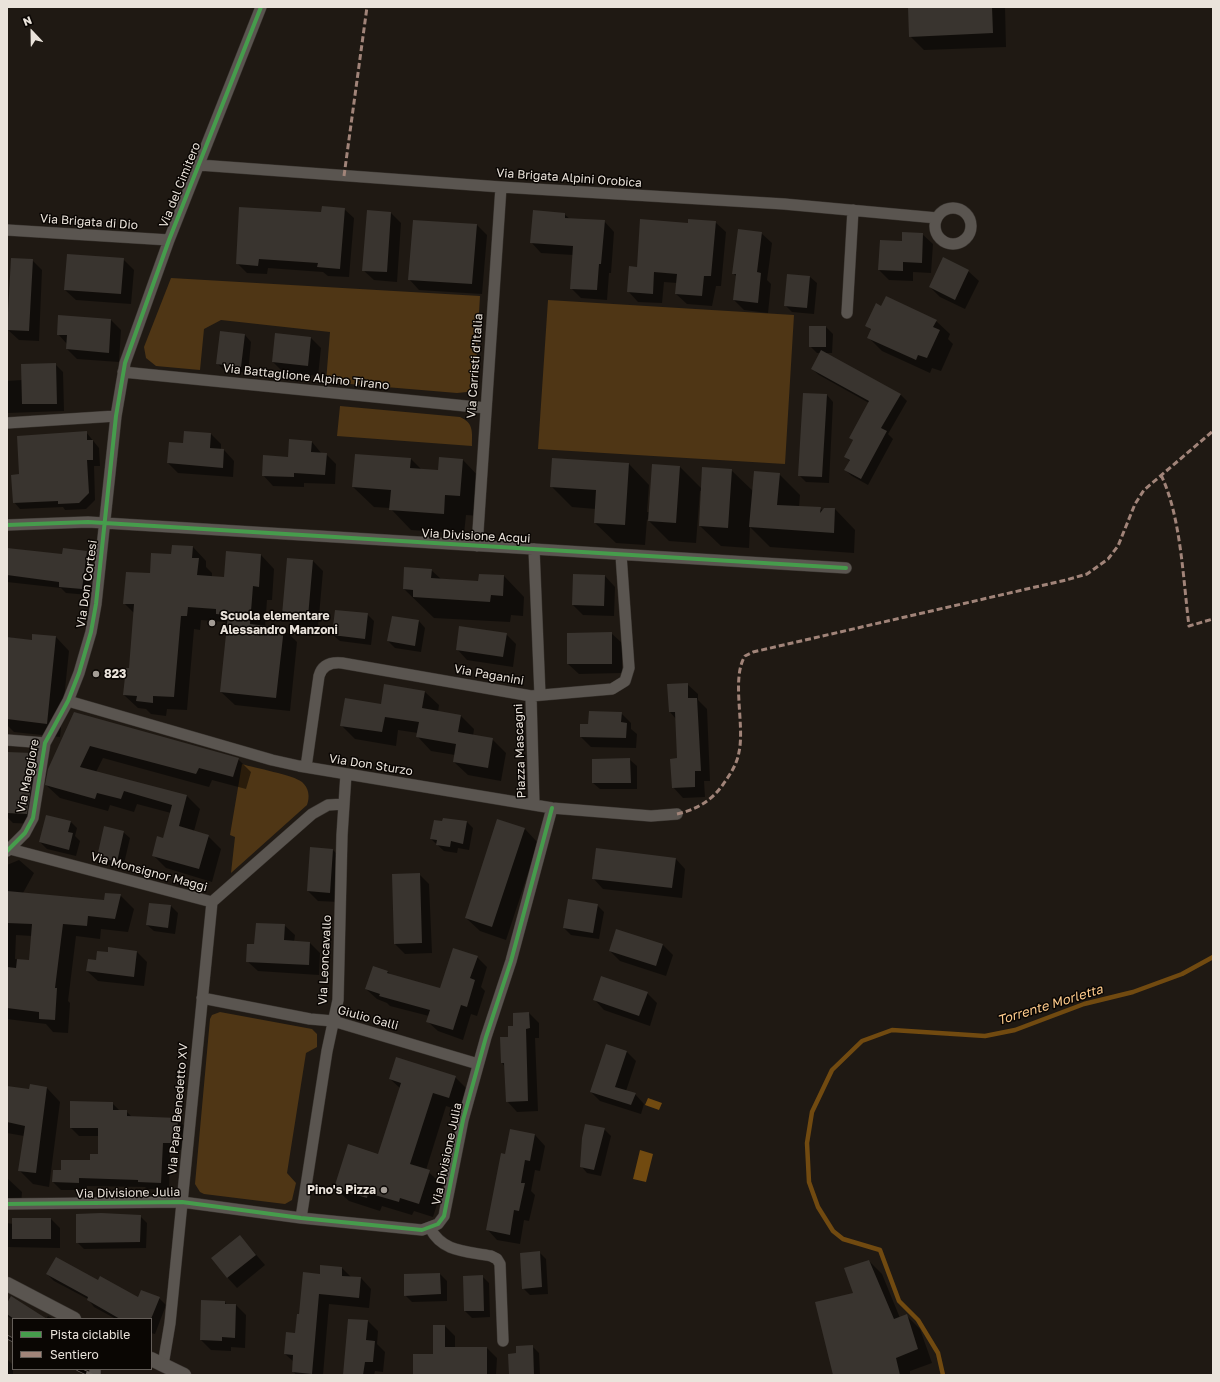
<!DOCTYPE html>
<html>
<head>
<meta charset="utf-8">
<style>
  body { margin:0 }
  #map { position:relative; width:1220px; height:1382px; overflow:hidden; background:#1f1913; font-family:"Golos Text",sans-serif }
  canvas { display:block }
  .frame { position:absolute; inset:0; border:8px solid #eae3db; pointer-events:none }
  .legend { position:absolute; left:12px; top:1318px; width:140px; height:52px; box-sizing:border-box; background:#0a0603; border:1px solid #645e59; margin:0; padding:5px 7px; list-style:none; font-size:12px; color:#eae3db }
  .legend li { display:flex; align-items:center; gap:8px; height:20px }
  .legend b { width:20px; border:1px solid #645e59 }
  .north { position:absolute; left:12px; top:12px; width:40px; height:40px; -webkit-text-stroke:3px #0a0603; paint-order:stroke; rotate:338deg; font-size:11px; font-weight:700; line-height:16px; text-align:center; color:#eae3db }
  .north::after { content:''; display:block; margin:auto; width:14px; height:18px; background:#eae3db; clip-path:polygon(50% 0,100% 100%,50% 72%,0 100%) }
</style>
</head>
<body>
<div id="map">
<canvas width="1220" height="1382"></canvas>
<div class="frame"></div>
<ul class="legend">
<li><b style="height:5px;background:#469c4c"></b>Pista ciclabile</li>
<li><b style="height:5px;background:#a18479"></b>Sentiero</li>
</ul>
<div class="north">N</div>
</div>
<script>
const c = document.querySelector('canvas').getContext('2d');
c.lineJoin = 'round';
function fill(path, color) {
  c.fillStyle = color;
  c.fill(path, 'evenodd');
}
function strokePath(path, color, width, dash) {
  c.strokeStyle = color;
  c.lineWidth = width;
  c.lineCap = dash ? 'butt' : 'round';
  c.setLineDash(dash || []);
  c.stroke(path);
}
function write(font, color, halo, rows, align = 'center') {
  c.font = font + ' "Golos Text",sans-serif';
  c.lineWidth = 3;
  c.setLineDash([]);
  c.textBaseline = 'middle';
  c.strokeStyle = halo;
  c.fillStyle = color;
  for (const [text, x, y, turn = 0] of rows) {
    c.save();
    c.translate(x, y);
    c.rotate((+turn || 0) * Math.PI / 180);
    c.textAlign = isNaN(turn) ? turn : align;
    if (halo) c.strokeText(text, 0, 0);
    c.fillText(text, 0, 0);
    c.restore();
  }
}
const green = new Path2D(`
  M171,278L480,296L475,383L467,392L457,393L326,382L330,332L221,320L204,329L200,370L156,366L146,358L144,347Z
  M548,300L794,315L785,464L538,449Z
  M340,406L460,417C474,423 472,432 472,446L337,436Z
  M242,764C254,768 294,775 302,782C309,788 310,797 307,805L231,873L235,837L230,835Z
  M220,1012L312,1029L317,1034V1047L306,1053L287,1173L296,1183L292,1200L285,1204L204,1194L200,1192L195,1184L210,1019L212,1015Z`);
const water = new Path2D(`
  M648,1098L662,1103L659,1110L645,1105Z
  M640,1150L653,1154L646,1182L633,1179Z`);
const shadow = new Path2D(`
  M909,7H1005L1006,47L924,50L910,36Z
  M344,209L354,218L349,277L328,276L323,272L268,268L267,274L247,273L237,263L322,213Z
  M391,213L401,223L397,282L374,280L363,270Z
  M564,214L570,219L604,221L614,232L611,273H609L607,300L581,298L571,288L573,255L541,253L531,242Z
  M414,221L477,225L487,235L482,294L419,290L409,279Z
  M715,222L726,232L721,286H716L712,306L687,304L676,294L677,283L664,282L662,303L638,302L628,291L638,268L689,224Z
  M761,233L772,243L767,280L771,284L768,313L744,310L734,300L736,276L733,273Z
  M922,234L933,244L931,273L913,272V281L889,280L879,270L903,243Z
  M123,259L134,270L131,304L76,300L65,290Z
  M32,260L42,270L39,341L19,340L8,330Z
  M968,271L979,281L965,309L940,297L930,287Z
  M810,277L817,283L814,314L792,312L785,305Z
  M882,307L936,321L950,334L948,339L953,344L941,371L932,368L930,373L882,351L868,337L872,331L867,326Z
  M111,320L121,330L119,362L77,359L67,349V344L58,334Z
  M826,327L833,334L832,353H825L900,394L907,401L888,434L893,439L868,485L852,476L845,470L850,461L845,457L854,441L850,438L869,403L819,375L812,369L821,353H817L810,346Z
  M245,335L251,342L248,373L224,370L217,363Z
  M311,338L321,348L318,376L283,372L273,362Z
  M55,364L63,372L64,411L7,413V381L22,380Z
  M827,395L833,402L829,483L806,482L799,475Z
  M86,432L99,448L100,466H94L95,500L86,509L65,510L63,507L20,509L14,502L20,475Z
  M211,434L221,444V450H224L234,461L233,477L178,473L168,463L184,444Z
  M312,442L322,454H326L336,464L335,484L304,483V487L273,486L263,475Z
  M411,459L422,470L439,471L463,460L483,481L480,516L466,515L464,534L411,530L390,508L374,507L353,487Z
  M629,464L649,485L647,512H649L653,465L680,467L702,489L731,470L753,491L779,474L800,495L799,507L820,508L823,511L835,509L855,530L854,553L770,547L750,527L749,548L721,546L700,526L702,491H700L696,543L669,541L647,519L645,545L616,543L595,523L596,509L572,507L552,487Z
  M193,547L206,561V567L212,573V577L225,578L261,555L274,569L272,600H267L265,627L283,628L297,642L290,711L235,705L221,692L228,625L225,622L201,620L200,630L194,629L187,710L167,709L166,716L151,714L146,709L138,708L124,695L130,669L134,613L124,603L151,574L172,555Z
  M7,549L63,555L86,552L93,559L89,595L66,593L61,588L7,582Z
  M288,559L313,561L323,571L318,627L294,625L283,615Z
  M431,570L441,579L479,582L504,576L524,597L523,616L511,615L510,622L434,618L404,589Z
  M605,576L615,587L614,616L583,615L573,605Z
  M367,614L374,621L371,645L340,641L333,635Z
  M419,621L425,628L421,652L395,648L388,641Z
  M611,633L622,643V673L579,674L568,664Z
  M506,634L516,644L513,667L467,660L457,649Z
  M7,637L32,641L56,637L69,651L60,737L14,732L7,725Z
  M687,684L698,694V700L707,709L710,781H704L705,797L683,798L673,787L678,759L676,719L670,712L668,685Z
  M385,685L425,692L439,705L438,712L461,716L474,729L473,736L492,739L506,753L501,781L468,775L454,762L455,755L431,751L418,737V733L398,730L396,746L355,739L341,725L382,705Z
  M621,713L631,723V729L637,734L636,748L591,747L581,737L589,725Z
  M75,714L238,759L251,772L246,789L212,780L209,787L103,758L96,772L187,796L200,809L194,831L208,836L221,849L212,882L166,868L153,855L163,839L171,813L137,804L134,812L110,805L108,811L60,798L46,785Z
  M7,753L32,754L42,764L41,798L36,824L13,823L7,817Z
  M630,760L637,766V789H600L593,783Z
  M70,821L77,828L75,836L80,841L76,856L47,849L40,842Z
  M467,822L473,828L469,850L458,848L457,853L444,851L431,839Z
  M525,829L538,843L506,940L480,931L466,918Z
  M123,832L130,838L123,868L105,864L98,857Z
  M311,848L333,850L343,860L340,902L318,901L308,891Z
  M675,858L685,869L682,898L603,889L593,878Z
  M19,860L34,873L23,893L104,901L120,895L134,909L128,932L101,929L100,939L76,936L68,1001L70,1003L68,1033L53,1032L46,1024L7,1019V865ZM16,935L32,936L30,961L15,959Z
  M419,874L429,884L432,953L405,954L395,944Z
  M150,904L171,906L178,913L175,934L154,931L147,925Z
  M597,905L604,912L599,939L571,935L564,928Z
  M284,925L295,935L294,942L310,943L320,953L319,975L258,971L247,961L255,945Z
  M663,945L673,955L666,976L620,961L610,951Z
  M109,949L137,952L147,962L144,986L98,981L87,971L97,961L108,953Z
  M477,957L487,967L481,987L485,991L477,1016L471,1014L463,1040L438,1031L427,1021L429,1016L390,1006L387,1003L377,999L366,989L373,968L388,972L391,975L441,989Z
  M647,993L657,1003L650,1026L604,1010L594,999Z
  M529,1013L539,1023V1038H535L538,1111L517,1112L507,1101L505,1067L502,1063L514,1027Z
  M607,1046L627,1052L636,1061L626,1091L635,1094L644,1104L641,1114L600,1101L591,1092Z
  M455,1077L469,1091L462,1111L446,1106L426,1170L443,1185L433,1217L414,1211L412,1215L382,1206L380,1211L349,1201L335,1188L379,1155L400,1088L390,1079Z
  M7,1087L30,1090L47,1088L60,1102L49,1187L33,1184L19,1170L24,1136L7,1133Z
  M112,1103L120,1111H126L133,1118L178,1119L185,1127V1150H170L169,1190L147,1189L145,1187L87,1186V1190H61L53,1182L62,1171L91,1161L99,1155V1136H79L71,1128Z
  M604,1129L611,1136L601,1176L587,1173L581,1166Z
  M511,1131L535,1135L545,1146L540,1171L535,1170L531,1191L535,1195L529,1221L524,1220L520,1244L497,1240L487,1229Z
  M7,1178L22,1192L21,1206H7Z
  M140,1216L147,1223L146,1248L84,1249L77,1242Z
  M13,1219H51L60,1228V1248L7,1247V1223L13,1224Z
  M240,1236L265,1265L237,1288L227,1277Z
  M539,1252L546,1259L548,1294L530,1295L523,1288Z
  M869,1261L882,1274L900,1318L906,1315L920,1329L932,1363L910,1371V1375H834L855,1293Z
  M321,1266L342,1268L352,1278H361L371,1289L369,1308L329,1304L323,1375H296L293,1371L294,1362L285,1354L296,1334L300,1315L321,1275Z
  M47,1274L99,1281L138,1298H159L166,1305L155,1334L151,1333V1319H116L94,1307L88,1299L54,1281Z
  M440,1274L447,1281V1301L412,1302L405,1295Z
  M482,1276L489,1283L490,1317L472,1318L465,1311Z
  M225,1302L227,1305H236L246,1315L245,1348L231,1347V1351L211,1350L201,1340Z
  M7,1303L34,1319L13,1320L7,1316Z
  M48,1316L54,1319H46Z
  M368,1321L378,1331L377,1344L385,1352L383,1372L375,1371L374,1375H344Z
  M445,1326L455,1336V1348H487L497,1358L496,1375H414L434,1355Z
  M532,1346L539,1353L540,1375H510L517,1354Z
  M7,1359L13,1365V1375H7Z
  M39,1374L60,1375H39Z`);
const stream = new Path2D(`
  M943,1375L938,1353L918,1320L899,1301L880,1250L843,1239L833,1231L818,1207L809,1182L807,1143L812,1112L832,1070L862,1041L892,1030L985,1036L1015,1030L1084,1004L1133,992L1182,974L1213,957`);
const building = new Path2D(`
  M908,7H992L993,33L909,37Z
  M322,206L345,208L340,269L317,267L318,263L259,259L258,266L236,264L239,207L321,212Z
  M367,210L391,212L387,272L362,271Z
  M533,210L565,213V218L605,220L601,264H599L597,290L570,289L573,246L530,243Z
  M640,219L688,223V219L716,221L711,276H704L702,296L675,294L677,274L654,272L653,294L627,292L629,266L637,267Z
  M413,220L477,224L472,284L408,280Z
  M738,229L762,232L757,272L761,273L758,303L733,300L736,274H732Z
  M902,232L923,233L922,263L903,262V271L878,270L880,240L902,241Z
  M67,254L124,258L121,294L64,290Z
  M943,257L969,270L955,300L929,287Z
  M11,258L33,259L29,331L7,330Z
  M787,274L810,276L807,308L784,306Z
  M886,296L937,320L933,327L940,330L927,358L918,355L916,360L867,338L871,329L865,326L876,303L881,306Z
  M58,315L111,319L109,353L66,349L67,335H57Z
  M809,326H826V347H809Z
  M220,331L245,334L241,367L216,364Z
  M275,333L311,337L308,366L272,362Z
  M821,350L901,394L881,428L887,431L861,479L844,470L850,460L844,457L853,440L849,438L869,401L811,369Z
  M56,363L57,404H22L21,364Z
  M803,393L827,394L822,477L798,476Z
  M87,431V440H93V460H87L89,493L79,503L58,504V501L13,503L11,475L19,474L17,436Z
  M184,431L211,433L210,448L224,449L223,468L167,463L169,442L183,443Z
  M289,439L312,441L311,452L327,453L325,475L294,473V477L262,476L263,455L288,457Z
  M355,454L411,458L410,468L438,470L439,457L463,459L460,496L445,495L444,514L389,510L391,490L352,487Z
  M552,458L629,463L625,525L594,523L596,490L550,487Z
  M652,464L680,466L676,523L648,521Z
  M702,467L732,469L728,528L699,526Z
  M754,471L780,473L777,505L821,507L820,513L824,508H835L834,533L749,527Z
  M172,545L193,546L192,558H199L197,575L224,577L226,551L261,554L259,587L253,586L250,624L284,628L276,698L220,692L228,615L216,614V609L188,607L187,616H181L174,697L153,696V703L136,701L137,696L123,695L126,668H129L134,604H123L126,572L150,573L151,553L171,554Z
  M7,548L62,554L63,548L87,551L82,589L59,587V582L7,575Z
  M287,558L313,560L308,617L282,615Z
  M404,567L432,569L431,578L478,581L479,574L504,575L503,596L491,595L490,602L413,597V590L403,589Z
  M573,574L605,575L604,606L572,605Z
  M335,610L368,613L365,639L332,635Z
  M392,616L419,620L415,646L387,641Z
  M459,626L507,633L503,657L456,650Z
  M612,632V664H567V633Z
  M32,634L56,636L47,724L7,719V637L32,640Z
  M688,683V698H697L701,771H695V787L672,788L670,759L677,758L675,712H669L667,684Z
  M384,684L425,691L422,708L461,715L458,732L493,738L488,768L453,762L456,744L416,737L419,722L385,717L382,732L340,726L345,698L381,704Z
  M589,711L622,712L621,722L627,723L626,738L580,737V724H588Z
  M74,712L239,758L233,777L199,768L196,774L90,746L80,767L187,795L179,826L209,835L199,869L152,856L157,836L163,838L172,805L124,791L121,799L97,793L95,799L45,785L48,769Z
  M7,752L33,753L31,787L27,814L7,813Z
  M630,758L631,783H592V759Z
  M46,815L71,821L68,832L73,833L69,850L39,842Z
  M443,818L467,821L463,844L451,841L450,847L436,845L437,840L430,839L434,820L442,821Z
  M497,819L525,828L492,927L465,918Z
  M104,826L124,831L117,862L97,857Z
  M310,847L333,849L330,893L307,891Z
  M596,848L676,858L672,888L592,879Z
  M420,873L422,943L394,944L392,874Z
  M7,891L104,900L105,893L121,894L115,919L88,916L87,926L63,924L55,988H57L55,1020L39,1019V1012L7,1008V967L16,968L17,959L29,960L32,924L7,923Z
  M568,899L598,904L593,933L563,928Z
  M149,903L171,905L168,928L146,925Z
  M256,923L285,924L284,940L310,942L309,965L246,962L247,944H254Z
  M616,929L663,944L656,966L609,951Z
  M108,947L137,951L134,977L86,971L88,959L96,960L97,951L108,952Z
  M453,948L478,956L470,978L475,980L467,1007L461,1005L453,1030L426,1022L430,1010L379,996L380,994L365,989L373,966L388,971L387,973L440,988Z
  M601,976L648,992L639,1016L593,1000Z
  M529,1012L530,1028L526,1029L528,1101L506,1102L504,1063H501L500,1037H508V1026H513V1013Z
  M606,1044L627,1051L615,1087L636,1093L631,1105L590,1092Z
  M396,1057L456,1076L449,1098L433,1093L410,1164L430,1170L419,1204L400,1198L399,1202L368,1193L367,1198L334,1188L348,1144L378,1154L401,1083L389,1079Z
  M30,1084L47,1087L36,1173L18,1171L25,1126L7,1122V1086L29,1089Z
  M70,1101L113,1102V1110H127V1116L178,1118L177,1143H163L161,1183L138,1182V1180L79,1178V1183L52,1182L53,1170H61V1160H90V1154H98V1128H70Z
  M585,1124L605,1128L594,1170L580,1167L582,1138Z
  M510,1129L535,1134L530,1161L525,1160L521,1183H525L519,1211L514,1210L510,1235L486,1230L501,1153L505,1154Z
  M101,1213L141,1215L140,1242L76,1243V1214Z
  M12,1218H51V1239H12Z
  M240,1235L256,1255L227,1278L211,1258Z
  M540,1251L542,1287L522,1289L520,1253Z
  M56,1257L98,1280L100,1276L138,1297L141,1290L160,1297L151,1319H120L87,1300L88,1297L46,1274Z
  M869,1260L894,1319L907,1314L918,1349L896,1358L900,1375H833L815,1302L853,1293L844,1268Z
  M320,1265L342,1267V1276L361,1277L359,1298L319,1294L312,1374L292,1372L293,1355L284,1354L286,1332L295,1333L297,1314H299L303,1272L320,1274Z
  M440,1273L441,1294L404,1296V1274Z
  M483,1275L484,1311H464L463,1276Z
  M11,1296L47,1319H14L7,1314V1303Z
  M201,1300L225,1301V1304H236L235,1338L222,1337V1341L200,1340Z
  M348,1319L368,1320L366,1340L375,1341L373,1362H365L363,1375H343Z
  M433,1325H445V1347H487V1375H413V1354H433Z
  M533,1345L534,1375H509L508,1354L516,1353V1346Z`);
const minor = new Path2D(`
  M199,165L501,187L784,204L937,218
  M935 226a18 18 0 1 1 36 0a18 18 0 1 1-36 0Z
  M7,230L169,240
  M847,313L853,210
  M123,372L486,408
  M7,423L116,416
  M7,525L88,522L846,568
  M477,546L501,187
  M534,549L540,695
  M531,696L534,805
  M68,701L272,760L299,766L552,808L651,816L677,814
  M7,740L45,743
  M306,767L319,676C322,665 331,662 342,663L531,696L612,689L625,681L629,668L621,555
  M10,849L212,902L312,814L328,805L344,804
  M7,851L25,833L33,818L45,743L68,701L79,673L91,632L96,604L116,416L125,363L169,240L261,7
  M202,998L310,1019L333,1021L478,1064
  M7,1204L182,1202L301,1218L422,1230L438,1224L444,1216L463,1120L486,1037L511,961L552,808
  M301,1218L327,1051L338,1000L342,835L346,774
  M430,1228C443,1253 467,1251 491,1256L497,1259L500,1264L503,1341
  M163,1365L170,1323L212,902
  M95,1369V1375`);
const tertiary = new Path2D(`
  M7,1284L74,1319
  M151,1359L184,1375`);
const rail = new Path2D(`
  M7,1337L13,1340
  M78,1369L91,1375`);
const quiet = new Path2D(`
  M344,176L367,7
  M1161,475C1181,516 1183,579 1189,626L1213,619
  M677,814C696,810 713,800 724,783C731,773 737,764 739,752C745,725 731,678 745,656L753,652L1066,580L1087,574L1108,559L1118,546L1135,504L1144,490L1213,431`);
const cycleway = new Path2D(`
  M7,525L88,522L846,568
  M7,851L25,833L33,818L45,743L68,701L79,673L91,632L96,604L116,416L125,363L169,240L261,7
  M7,1204L182,1202L301,1218L422,1230L438,1224L444,1216L463,1120L486,1037L511,961L552,808`);
const markers = [
  [212,623,4,"#a39c95"],
  [96,674,4,"#a39c95"],
  [384,1190,4,"#a39c95"]
];
const streetNames = [
  ["Via Brigata Alpini Orobica",569,178,4],
  ["Via del Cimitero",180,185,-68],
  ["Via Brigata di Dio",89,222,4],
  ["Via Carristi d'Italia",475,366,-86],
  ["Via Battaglione Alpino Tirano",306,377,6],
  ["Via Divisione Acqui",476,536,3],
  ["Via Don Cortesi",87,584,-82],
  ["Via Paganini",489,675,10],
  ["Piazza Mascagni",520,751,-92],
  ["Via Don Sturzo",371,765,9],
  ["Via Maggiore",28,776,-79],
  ["Via Monsignor Maggi",149,872,15],
  ["Via Leoncavallo",325,960,-87],
  ["Giulio Galli",368,1018,15],
  ["Via Papa Benedetto XV",178,1109,-85],
  ["Via Divisione Julia",447,1154,-78],
  ["Via Divisione Julia",128,1193,-1]
];
const poiNames = [
  ["Scuola elementare",220,616],
  ["Alessandro Manzoni",220,630],
  ["823",104,674],
  ["Pino's Pizza",376,1190,"right"]
];
const waterNames = [
  ["Torrente Morletta",1050,1005,-17]
];
fill(green, '#4f3615');
fill(water, '#714a10');
fill(shadow, '#0007');
strokePath(stream, '#714a10', 4.5);
fill(building, '#39342f');
strokePath(minor, '#3a3530', 12);
strokePath(tertiary, '#3a3530', 15);
strokePath(minor, '#5a5550', 11);
strokePath(tertiary, '#5a5550', 14);
strokePath(rail, '#605a55', 4.5);
strokePath(rail, '#0a0603', 3, [9]);
strokePath(quiet, '#a18479', 3, [6, 3]);
strokePath(cycleway, '#469c4c', 4);
for (const [x, y, r, color] of markers) {
  const dot = new Path2D();
  dot.arc(x, y, r, 0, 2 * Math.PI);
  c.fillStyle = color;
  c.fill(dot);
  strokePath(dot, '#0a0603', 1.5);
}
write('12px', '#eae3db', '#0a0603', streetNames);
write('bold 12px', '#eae3db', '#0a0603', poiNames, 'left');
write('italic 13px', '#fdca8b', '#0a0603', waterNames);
</script>
</body>
</html>
